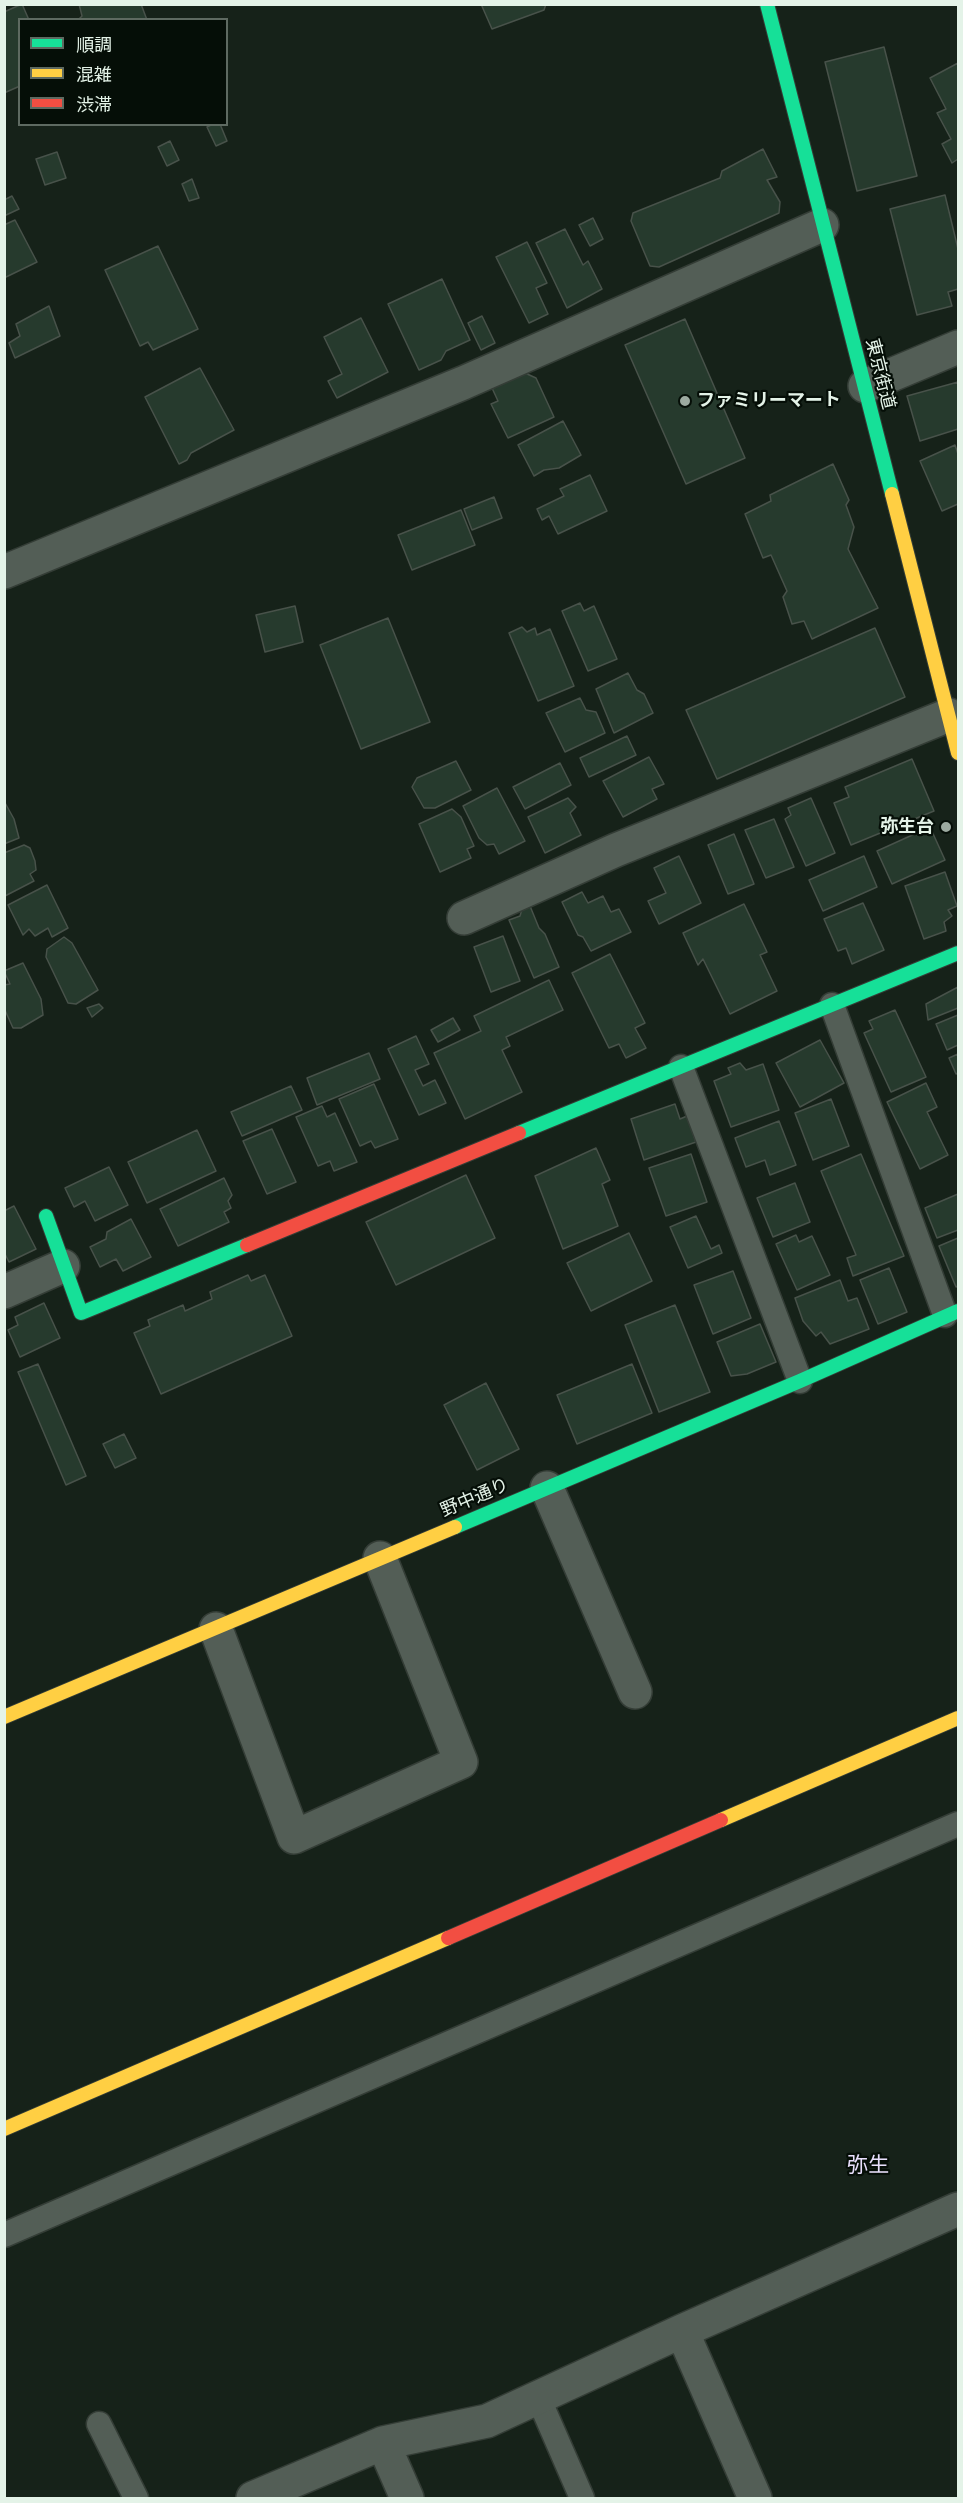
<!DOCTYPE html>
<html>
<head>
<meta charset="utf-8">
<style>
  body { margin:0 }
  #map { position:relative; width:963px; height:2503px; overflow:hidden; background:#162219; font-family:"Noto Sans","Noto Sans JP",sans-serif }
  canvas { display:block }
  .frame { position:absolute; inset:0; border:6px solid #e4f3e8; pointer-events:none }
  .legend { position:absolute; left:18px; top:18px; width:210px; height:108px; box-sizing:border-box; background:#050e07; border:2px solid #5e6a61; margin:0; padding:8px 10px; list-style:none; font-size:18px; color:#e4f3e8 }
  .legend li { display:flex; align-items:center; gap:12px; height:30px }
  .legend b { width:30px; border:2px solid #5e6a61 }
</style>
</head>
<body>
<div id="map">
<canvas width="963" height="2503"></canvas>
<div class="frame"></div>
<ul class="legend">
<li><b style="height:8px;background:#16e098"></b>順調</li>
<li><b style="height:8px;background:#ffcf43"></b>混雑</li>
<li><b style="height:8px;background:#f24e42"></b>渋滞</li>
</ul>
</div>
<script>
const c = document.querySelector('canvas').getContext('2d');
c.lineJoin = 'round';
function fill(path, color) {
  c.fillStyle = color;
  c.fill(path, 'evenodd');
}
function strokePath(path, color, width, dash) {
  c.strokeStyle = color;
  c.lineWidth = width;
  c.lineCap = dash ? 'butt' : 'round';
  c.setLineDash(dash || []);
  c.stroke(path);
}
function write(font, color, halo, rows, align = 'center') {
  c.font = font + ' "Noto Sans","Noto Sans JP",sans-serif';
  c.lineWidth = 4.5;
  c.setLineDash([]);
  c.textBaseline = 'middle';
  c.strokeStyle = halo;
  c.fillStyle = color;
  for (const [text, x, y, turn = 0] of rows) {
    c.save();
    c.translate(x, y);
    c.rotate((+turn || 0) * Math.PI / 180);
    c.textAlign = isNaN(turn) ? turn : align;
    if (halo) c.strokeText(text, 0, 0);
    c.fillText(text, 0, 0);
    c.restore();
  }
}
const building = new Path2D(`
  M22,4L29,20H20V86L4,93V12Z
  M79,4H141L147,20H78L82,16Z
  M481,4H546L544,10L492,29Z
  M884,47L917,176L857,191L825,62Z
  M958,63V159L952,163L942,144L951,139L937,113L946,109L930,78Z
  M213,124H220L227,141L216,146L207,127Z
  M170,141L179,160L167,166L158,147Z
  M763,149L777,177L767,180L780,202L779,213L659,267L650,266L631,221L633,213L720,178L722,171Z
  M57,152L66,178L45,185L36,159Z
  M192,179L199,198L189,201L182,184Z
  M945,195L958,249V289L948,292L952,306L917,315L890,209Z
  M12,196L19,209L4,216V200Z
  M593,218L603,239L590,246L579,225Z
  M15,220L37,262L4,278V225Z
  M565,229L583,265L588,261L602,289L567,308L536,243Z
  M527,242L547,283L536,288L548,314L529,323L496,257Z
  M158,246L198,329L153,350L148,342L140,346L105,270Z
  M442,279L470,340L446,351L441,360L419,370L388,304Z
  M49,306L60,336L15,358L9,343L20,336L16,324Z
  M482,316L495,343L481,350L468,323Z
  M361,318L388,372L337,398L328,381L342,374L324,337Z
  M685,319L745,458L686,484L625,345Z
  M200,368L234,430L191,453L187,460L179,464L145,397Z
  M525,373L536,378L554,417L508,438L491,404L498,401L492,388Z
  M958,382V429L920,441L907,396Z
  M563,421L581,455L559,468L544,470L534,476L518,445Z
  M955,445L958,454V504L942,511L920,461Z
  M833,464L849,500L846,505L854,527L848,549L878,608L812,639L804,621L792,624L783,597L787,591L771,555L763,558L745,514L771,501L770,495Z
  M590,475L607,511L558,534L549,516L542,520L537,509L564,496L560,489Z
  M494,497L502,518L472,530L464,509Z
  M461,510L475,545L412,570L398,535Z
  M580,603L584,611L594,606L617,659L588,671L562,611Z
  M295,606L303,642L265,652L256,615Z
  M388,618L430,722L361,749L320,645Z
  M522,627L527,632L535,628L537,635L550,629L574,686L538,701L509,633Z
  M875,628L905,697L717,779L686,710Z
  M628,673L637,690L644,694L653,713L614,733L596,689Z
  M580,698L586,710L596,712L605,733L565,752L546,713Z
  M627,736L636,755L589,777L580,758Z
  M649,757L664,784L652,789L657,799L623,817L603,781Z
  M912,759L934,811L851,845L834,803L849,797L845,787Z
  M456,761L471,790L435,808H424L412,787L417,778Z
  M560,763L571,785L525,809L513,787Z
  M497,788L525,841L499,854L494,844L487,845L479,838L463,806Z
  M568,798L576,807L570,813L581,835L545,853L528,817Z
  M811,798L835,853L806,866L785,819L791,815L788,808Z
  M4,801L14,819L19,838L4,844Z
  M452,809L461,817L474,846L467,849L471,858L440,872L419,824Z
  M774,819L794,867L766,878L745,830Z
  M930,827L945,860L892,884L877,851Z
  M734,834L754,884L728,894L708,845Z
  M24,845L30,848L35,861L36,870L30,874L34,881L5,896L4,853Z
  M679,856L701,903L659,924L648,901L666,893L654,868Z
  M864,856L877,887L823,911L809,880Z
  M945,872L957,906L948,910L952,916L944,922L946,931L924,939L905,886Z
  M47,885L68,928L52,937L48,928L35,936L29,929L23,935L8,905Z
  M582,892L588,903L603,896L611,912L619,909L631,932L591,951L583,937L578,935L562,902Z
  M863,903L884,950L852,964L846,948L838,951L824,919Z
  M744,904L767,952L760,955L777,991L730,1014L703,959L698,965L683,933Z
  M530,906L539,928L545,934L559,967L534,978L509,920L520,916L522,909Z
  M503,936L520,981L491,992L474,947Z
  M64,937L72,943L98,990L76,1004L68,1003L46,957L47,949Z
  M610,954L645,1023L635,1028L646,1048L626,1058L619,1044L609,1048L572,973Z
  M23,963L41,999L43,1015L21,1028H13L4,1008V985L10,984L4,971Z
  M549,980L563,1010L506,1037L510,1046L502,1050L522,1092L465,1119L434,1053L481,1031L474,1016Z
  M958,987V1008L928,1020L926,1004Z
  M99,1004L103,1008L92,1017L87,1008Z
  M895,1010L926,1077L891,1092L864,1033L873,1029L869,1021Z
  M958,1015V1045L947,1050L936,1024Z
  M453,1018L460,1030L438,1042L431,1030Z
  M416,1036L429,1064L415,1070L423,1086L435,1080L446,1103L419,1115L388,1049Z
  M820,1040L844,1083L800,1107L776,1063Z
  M369,1053L380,1079L317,1105L307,1078Z
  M958,1054V1073L956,1074L949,1058Z
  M740,1063L746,1070L763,1064L779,1110L731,1127L714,1081L731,1074L728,1068Z
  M926,1083L937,1107L927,1112L948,1155L920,1169L887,1102Z
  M374,1084L398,1139L375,1148L371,1141L360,1146L339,1099Z
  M291,1086L302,1110L242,1136L231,1112Z
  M831,1099L849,1146L813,1160L795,1113Z
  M675,1104L680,1119L687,1116L696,1142L644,1160L631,1119Z
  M322,1106L327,1117L335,1113L357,1162L334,1171L330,1161L318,1166L296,1117Z
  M779,1121L796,1165L770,1175L765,1160L746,1167L735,1138Z
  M272,1129L296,1182L267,1194L243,1141Z
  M197,1130L216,1171L147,1203L128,1162Z
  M596,1148L610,1180L602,1184L618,1226L563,1249L535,1176Z
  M691,1154L707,1202L666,1216L649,1168Z
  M861,1154L904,1256L853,1276L847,1258L856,1255L821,1171Z
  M109,1167L128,1205L95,1221L85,1201L74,1207L65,1188Z
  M466,1175L495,1238L396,1285L366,1222Z
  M224,1178L232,1195L228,1201L231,1208L224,1212L229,1222L178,1246L160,1209Z
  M795,1183L810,1222L773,1237L757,1198Z
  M958,1194V1230L937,1238L925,1208Z
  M14,1206L36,1249L9,1262L4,1252V1211Z
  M696,1216L711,1249L719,1245L722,1253L688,1268L670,1227Z
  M131,1219L151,1257L123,1271L116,1259L100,1267L90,1247L106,1239L107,1232Z
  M629,1233L652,1281L591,1311L567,1263Z
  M796,1235L799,1242L812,1236L830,1275L797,1290L776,1244Z
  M958,1238V1286L956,1287L939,1246Z
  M889,1268L907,1312L878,1324L860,1280Z
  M733,1271L751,1318L713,1334L694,1285Z
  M248,1275L251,1281L265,1275L292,1336L161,1394L134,1333L150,1326L148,1320L183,1305L185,1311L212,1299L210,1292Z
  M840,1280L848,1301L857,1298L869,1329L830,1344L821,1332L816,1336L803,1321L795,1298Z
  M44,1303L60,1338L20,1357L8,1330L18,1325L15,1317Z
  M675,1305L710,1392L659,1412L625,1325Z
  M760,1324L776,1362L747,1374L731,1376L717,1342Z
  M38,1364L86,1476L66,1485L18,1372Z
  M632,1364L652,1413L577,1444L557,1395Z
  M486,1383L519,1449L477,1470L444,1405Z
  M124,1434L136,1458L115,1468L103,1444Z`);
const lane = new Path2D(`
  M832,1005L945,1315
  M681,1067L800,1381
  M4,2235L958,1824
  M538,2397L582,2498
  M99,2424L136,2498`);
const street = new Path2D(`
  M865,386L958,347
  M4,572L463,383L822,225
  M464,918L616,850L949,715
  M4,1292L63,1266
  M547,1488L635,1692
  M216,1629L294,1837L461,1762L380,1558
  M682,2331L755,2498
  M383,2443L407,2498
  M253,2498L383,2443L487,2421L682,2331L958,2209`);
const fast = new Path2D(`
  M767,4L892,494
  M519,1133L958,953
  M46,1216L81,1313L247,1245
  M455,1527L800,1381L958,1311`);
const slow = new Path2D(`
  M892,494L958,753
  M4,1717L455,1527
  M721,1820L958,1718
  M4,2129L448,1938`);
const jam = new Path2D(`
  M247,1245L519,1133
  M448,1938L721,1820`);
const markers = [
  [685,401,6,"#9caaa0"],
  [946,827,6,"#9caaa0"]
];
const streetNames = [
  ["東京街道",880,374,76],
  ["野中通り",475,1498,-23]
];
const poiNames = [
  ["ファミリーマート",697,401],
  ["弥生台",934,827,"right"]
];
const quarterNames = [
  ["弥生",868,2166]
];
fill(building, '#263a2d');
strokePath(building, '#48524a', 1.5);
strokePath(lane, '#343d36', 27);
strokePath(street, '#343d36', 36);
strokePath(fast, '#343d36', 16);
strokePath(slow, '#343d36', 16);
strokePath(jam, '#343d36', 16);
strokePath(lane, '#535e56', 24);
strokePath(street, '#535e56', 33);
strokePath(fast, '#16e098', 14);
strokePath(slow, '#ffcf43', 14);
strokePath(jam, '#f24e42', 14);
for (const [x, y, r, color] of markers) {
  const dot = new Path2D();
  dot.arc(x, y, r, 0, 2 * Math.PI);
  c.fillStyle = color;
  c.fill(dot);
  strokePath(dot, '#050e07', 2);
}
write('18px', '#e4f3e8', '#050e07', streetNames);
write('bold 18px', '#e4f3e8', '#050e07', poiNames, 'left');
write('21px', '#e8dffc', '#050e07', quarterNames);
</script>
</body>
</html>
